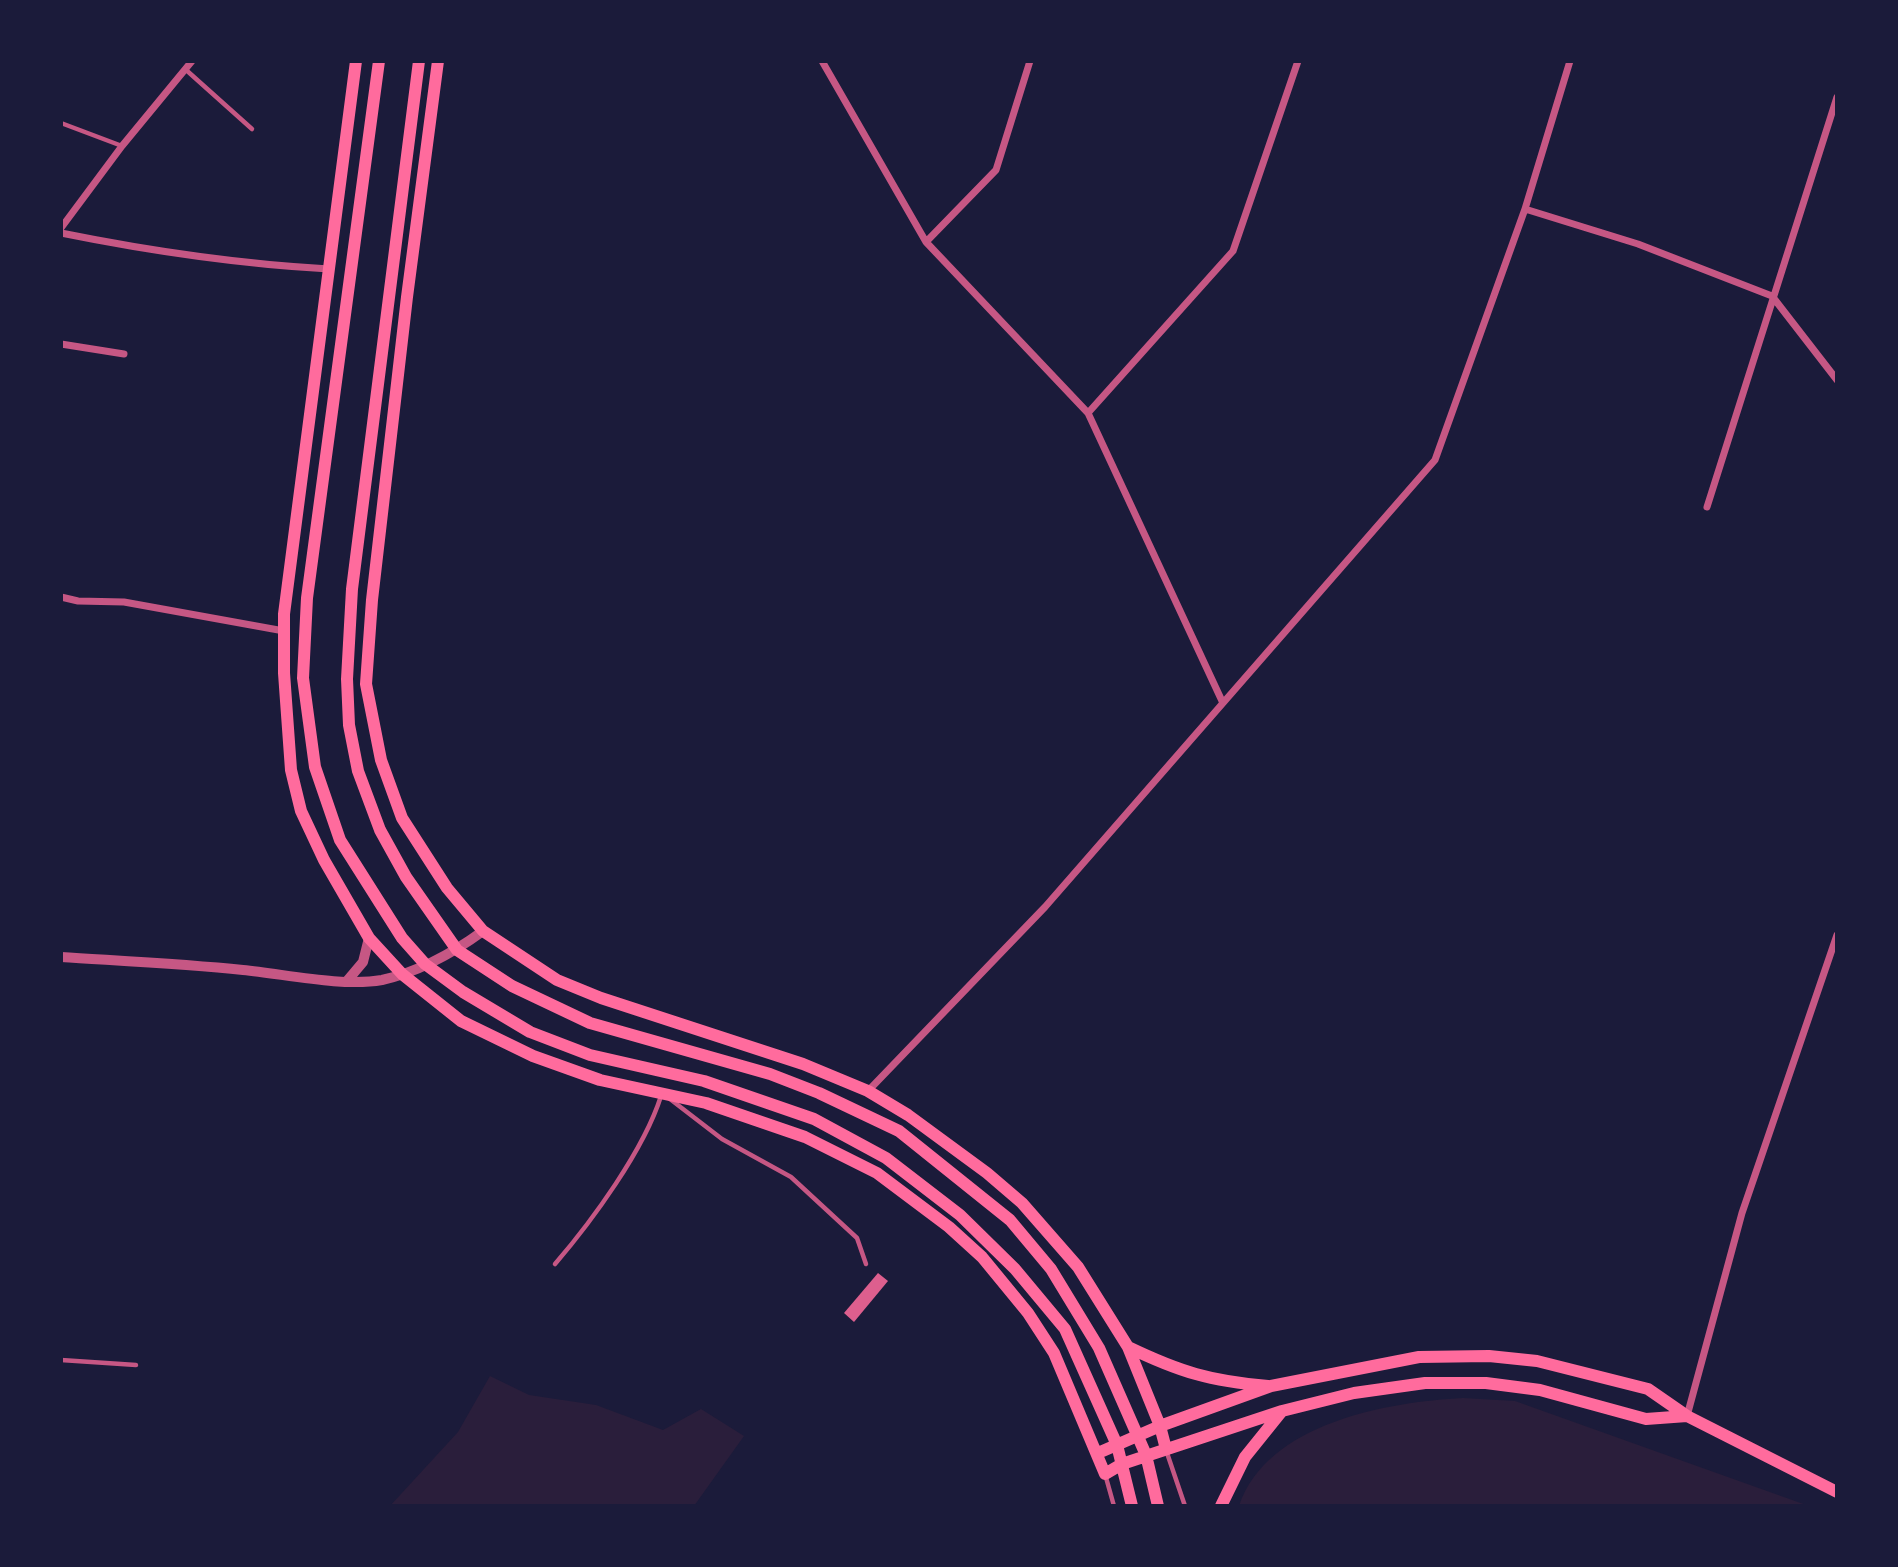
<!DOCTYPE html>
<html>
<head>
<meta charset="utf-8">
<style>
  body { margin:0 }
  #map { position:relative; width:1898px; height:1567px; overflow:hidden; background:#1b1b3a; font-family:Poppins,sans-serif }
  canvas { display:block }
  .frame { position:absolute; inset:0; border:63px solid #1b1b3a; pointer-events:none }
</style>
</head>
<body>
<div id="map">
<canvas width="1898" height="1567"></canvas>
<div class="frame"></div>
</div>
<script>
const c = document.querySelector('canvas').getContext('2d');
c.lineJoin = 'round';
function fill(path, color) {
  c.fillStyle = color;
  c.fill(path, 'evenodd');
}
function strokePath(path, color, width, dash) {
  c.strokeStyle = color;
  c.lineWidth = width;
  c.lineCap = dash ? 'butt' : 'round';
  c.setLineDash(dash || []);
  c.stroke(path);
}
const green = new Path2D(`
  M490,1376L529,1395L596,1405L663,1430L701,1409L744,1436L694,1506H390L458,1432Z
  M1463,1398L1515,1401L1809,1506H1239C1267,1423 1387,1402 1463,1398Z`);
const building = new Path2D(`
  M878,1273L888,1281L854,1322L844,1313Z`);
const service = new Path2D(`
  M185,69L252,129
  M61,123L122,146
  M670,1099L722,1139L791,1177L857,1238L866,1264
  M555,1264C592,1221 644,1150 661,1096
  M61,1360L136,1365
  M1166,1450L1185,1506
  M1105,1474L1114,1506`);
const minor = new Path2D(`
  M822,61L926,242L1088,413L1222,701
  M1570,61L1525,209L1638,244L1772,296
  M61,228L122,146L192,61
  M61,233C150,251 239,264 329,269
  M926,242L996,170L1030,61
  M1772,296L1837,380
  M61,344L124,354
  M1088,413L1233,251L1298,61
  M1707,507L1837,97
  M61,597L78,601L124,602L284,631
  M868,1091L1045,907L1435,460L1525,209
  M1687,1416L1742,1213L1837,935`);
const tertiary = new Path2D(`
  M61,957C122,961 183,964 243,970C285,974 342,987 382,980C418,972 453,953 483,931
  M347,981L363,962L369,938`);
const secondary = new Path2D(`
  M356,61L284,614V673L291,770L301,811L324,860L369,938L402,974L461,1021L533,1056L600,1080L706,1103L805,1137L877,1173L949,1227L982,1257L1028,1313L1054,1353L1105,1474L1122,1464L1282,1411L1354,1393L1425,1383H1486L1540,1390L1646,1419L1687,1416
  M379,61L307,598L303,678L315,767L340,840L402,938L425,964L463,992L530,1032L590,1055L704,1081L814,1119L886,1158L960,1215L1015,1269L1065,1329L1117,1445L1132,1506
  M419,61L352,589L347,679L349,725L358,771L380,830L406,877L457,950L512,986L590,1023L770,1074L819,1093L899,1131L1010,1220L1051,1269L1099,1348L1146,1455L1158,1506
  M438,61L407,297L372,600L366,684L381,760L402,818L447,888L483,931L557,980L601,998L803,1064L868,1091L908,1115L987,1173L1022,1203L1078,1267L1128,1347L1160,1426L1166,1449
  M1128,1347C1180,1372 1210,1381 1268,1386
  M1098,1453L1160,1426L1271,1386L1419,1357L1489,1356L1537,1361L1648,1389L1687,1416L1837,1492
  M1221,1506L1245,1457L1282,1411`);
fill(green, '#2a1e3b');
fill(building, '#dd5f8e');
strokePath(service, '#c65784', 4.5);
strokePath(minor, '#c65784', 7);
strokePath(tertiary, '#c65784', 10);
strokePath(secondary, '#ff6b9d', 12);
</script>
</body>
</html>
